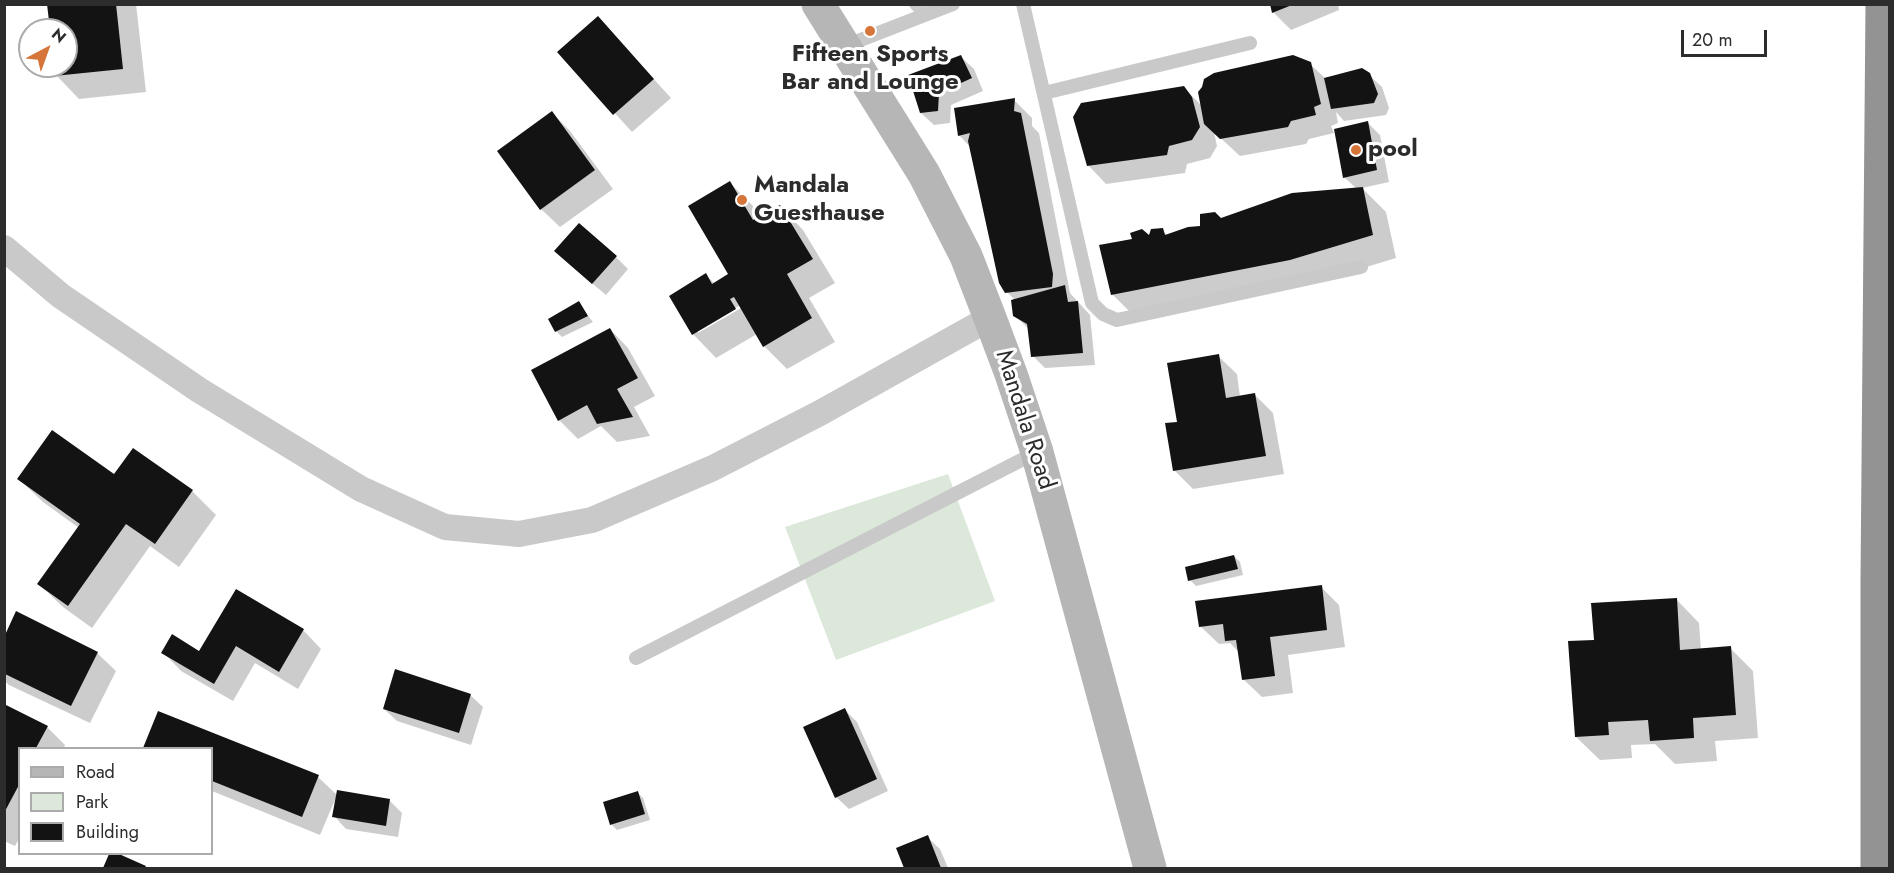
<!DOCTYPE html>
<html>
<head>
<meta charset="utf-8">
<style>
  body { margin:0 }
  #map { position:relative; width:1894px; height:873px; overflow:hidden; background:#fff; font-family:Jost,sans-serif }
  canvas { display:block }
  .frame { position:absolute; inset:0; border:6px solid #2c2c2c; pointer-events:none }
  .legend { position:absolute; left:18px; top:747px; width:195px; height:108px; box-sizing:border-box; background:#fff; border:2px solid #ababab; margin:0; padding:8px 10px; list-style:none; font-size:18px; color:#2c2c2c }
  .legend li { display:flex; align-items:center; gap:12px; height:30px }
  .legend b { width:30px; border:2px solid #ababab }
  .north { position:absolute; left:18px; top:18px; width:60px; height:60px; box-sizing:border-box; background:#fff; border:2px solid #ababab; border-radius:50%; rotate:41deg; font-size:16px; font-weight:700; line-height:24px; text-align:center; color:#2c2c2c }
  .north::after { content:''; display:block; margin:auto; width:21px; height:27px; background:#d6753a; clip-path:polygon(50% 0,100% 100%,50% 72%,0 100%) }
  .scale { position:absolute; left:1681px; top:30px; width:86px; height:27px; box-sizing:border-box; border:3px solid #2c2c2c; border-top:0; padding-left:8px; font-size:18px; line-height:21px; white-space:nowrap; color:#2c2c2c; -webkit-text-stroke:4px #fff; paint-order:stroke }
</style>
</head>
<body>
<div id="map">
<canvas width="1894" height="873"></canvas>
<div class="frame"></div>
<ul class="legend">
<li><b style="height:8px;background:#b6b6b6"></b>Road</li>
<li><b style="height:16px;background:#dbe8da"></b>Park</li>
<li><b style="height:16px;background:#131313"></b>Building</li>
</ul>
<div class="north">N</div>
<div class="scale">20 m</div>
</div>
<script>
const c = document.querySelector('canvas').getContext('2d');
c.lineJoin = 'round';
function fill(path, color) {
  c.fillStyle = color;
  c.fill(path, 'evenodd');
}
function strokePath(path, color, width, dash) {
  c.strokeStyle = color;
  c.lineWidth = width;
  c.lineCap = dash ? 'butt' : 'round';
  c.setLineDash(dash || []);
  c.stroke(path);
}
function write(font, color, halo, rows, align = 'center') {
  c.font = font + ' Jost,sans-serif';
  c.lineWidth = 6;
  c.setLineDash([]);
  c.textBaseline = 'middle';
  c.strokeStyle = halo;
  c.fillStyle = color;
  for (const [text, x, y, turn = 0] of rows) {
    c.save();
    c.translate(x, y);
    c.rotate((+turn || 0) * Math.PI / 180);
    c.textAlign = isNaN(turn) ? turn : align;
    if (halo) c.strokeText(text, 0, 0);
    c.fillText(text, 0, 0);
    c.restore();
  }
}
const green = new Path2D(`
  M948,474L995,601L836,660L785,527Z`);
const shadow = new Path2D(`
  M48,4H136L146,92L79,99L56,75L55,66H66V30H51Z
  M907,4H935L916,14Z
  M1272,4H1338L1339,10L1291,30L1273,12Z
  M598,18L671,98L632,132L559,52Z
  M961,57L974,69L983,91L951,105L950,123L934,125L921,113Z
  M1310,64L1326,79L1369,75L1382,87L1389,108L1386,115L1344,121L1336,112L1338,123L1331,126L1334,133L1309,139L1306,144L1240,156L1214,132L1217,146L1210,158L1187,164L1185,173L1106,184L1088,165L1184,88L1202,106Z
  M1014,100L1032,118V126L1039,133L1070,293L1090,315L1095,365L1045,368L1033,356L1029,329L1014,315L1016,301L1007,292L971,148L959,135Z
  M552,113L570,131L613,189L560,227L541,209Z
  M1368,123L1380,135L1389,182L1362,188L1386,212L1396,258L1314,283L1136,318L1112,294L1150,238L1162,230L1167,235L1201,227L1221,220L1357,189L1344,177Z
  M730,183L753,206L760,218L780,206L803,230L835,283L809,298L835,342L787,369L764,346L757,334L716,358L693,334L706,275L715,284L730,275ZM742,304L743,307L698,333V330Z
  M616,257L628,269L606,295L569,264Z
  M578,303L593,322L562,337L556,331Z
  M610,329L628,348L655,396L634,407L650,436L617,442L601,426L578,439L559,420L533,371Z
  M1218,356L1237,374L1240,397L1254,394L1273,413L1284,474L1193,489L1175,471L1179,423Z
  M133,450L192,491L216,515L179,567L150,546L92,628L63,607L39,584L79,528L43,502L19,479L114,476Z
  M1234,556L1240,562L1243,575L1196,586L1190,580Z
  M1321,587L1339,605L1345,647L1288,655L1293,693L1262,697L1243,679L1240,653L1230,643L1219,644L1200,626Z
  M236,591L303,630L321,649L298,689L255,663L233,701L181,671L163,652L200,653Z
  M1676,599L1699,623L1701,650L1730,648L1753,671L1758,738L1715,741L1717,761L1675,764L1655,744L1631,745L1632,758L1600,760L1576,737L1595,641Z
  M17,613L97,653L116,671L90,723L9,685L4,680V638Z
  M470,695L483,707L471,745L397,721L384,709Z
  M4,706L47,727L65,745L64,748H20V837L15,846L4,841Z
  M845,710L857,722L888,791L849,809L836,797Z
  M159,713L318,777L337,795L320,835L212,791V748H145Z
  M637,792L643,798L650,820L617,830L611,824Z
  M389,800L402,813L398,837L346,829L334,816Z
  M927,837L940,849L948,868H906L898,849Z
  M111,854H115L146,868H104Z`);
const building = new Path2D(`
  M47,4H116L123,69L54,76L53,66H66V30H50Z
  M1270,4H1292V5L1272,13Z
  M598,16L654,79L613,115L557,52Z
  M961,55L972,78L939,93L938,111L920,113L908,75Z
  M1293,55L1311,62L1321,104L1314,107L1316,115L1291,121L1288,127L1220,139L1204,124L1198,92L1202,87L1204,79L1214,73Z
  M1362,68L1370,73L1378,94L1374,103L1331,109L1324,78Z
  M1184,86L1192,97L1200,127L1192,140L1169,146L1167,155L1087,166L1073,117L1081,103Z
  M1015,98L1014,111L1021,113L1053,274L1052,287L1005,293L999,283L968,141L970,133L958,136L954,108Z
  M552,111L595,170L540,210L497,151Z
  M1368,121L1377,170L1343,178L1334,129Z
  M730,181L753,220L780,205L813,259L787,274L812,318L763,347L734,297L730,299L736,309L692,335L669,296L706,273L712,284L728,274L688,206Z
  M1363,187L1373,235L1290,260L1111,295L1099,245L1132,239L1130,233L1142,229L1149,235L1151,229L1163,228L1165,235L1188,227L1200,226V214L1215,212L1221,218L1292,193Z
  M579,223L617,256L592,284L554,251Z
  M1065,285L1068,302L1078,301L1083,353L1031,357L1027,324L1013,316L1011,300Z
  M579,301L588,316L555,332L548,319Z
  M610,328L638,378L617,389L633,417L597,424L587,405L558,421L531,370Z
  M1219,354L1226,398L1255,393L1266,456L1173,471L1165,423L1177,422L1167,363Z
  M52,430L114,474L133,448L193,490L155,544L126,524L68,606L37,584L80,524L17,479Z
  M1234,555L1238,569L1188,581L1185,567Z
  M1322,585L1327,630L1270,637L1275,676L1242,680L1236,640L1225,641L1223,624L1199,627L1195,601Z
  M236,589L304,629L279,672L236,646L214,684L161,653L172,634L199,651Z
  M1677,598L1680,650L1731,646L1736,715L1693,718L1694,738L1650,741L1648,720L1608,722L1609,735L1575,737L1568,641L1594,640L1591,603Z
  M16,611L98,652L71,706L5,674V635Z
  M395,669L471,694L459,733L383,709Z
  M4,704L48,726L36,748H20V783L4,813Z
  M845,708L877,779L835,798L803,727Z
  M158,711L319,775L302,817L212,781V748H143Z
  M337,790L390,799L386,826L332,817Z
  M638,791L645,814L610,825L603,802Z
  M928,835L941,868H904L896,848Z
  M109,854H119L146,866L145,868H103Z`);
const lane = new Path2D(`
  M1023,4L1092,303L1103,314L1117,320L1361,267
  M845,46L953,4
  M1044,93L1250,43
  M636,658L1037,452`);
const street = new Path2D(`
  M4,248L61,296L199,390L361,489L445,527L519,534L592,520L713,468L820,413L990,318`);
const secondary = new Path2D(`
  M818,4L924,174L966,256L990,318L1011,374L1037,452L1150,868`);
const highway = new Path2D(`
  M1877,868V579L1882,4`);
const markers = [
  [870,31,6,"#d6753a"],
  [1356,150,6,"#d6753a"],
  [742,200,6,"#d6753a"]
];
const poiNames = [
  ["Fifteen Sports",870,55,"center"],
  ["Bar and Lounge",870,83,"center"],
  ["pool",1368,150],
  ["Mandala",754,186],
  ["Guesthause",754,214]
];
const streetNames = [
  ["Mandala Road",1024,420,72]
];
fill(green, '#dbe8da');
fill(shadow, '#0003');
fill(building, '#131313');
strokePath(lane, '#c9c9c9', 14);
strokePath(street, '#c9c9c9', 26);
strokePath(secondary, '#b6b6b6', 33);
strokePath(highway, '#939393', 33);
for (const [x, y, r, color] of markers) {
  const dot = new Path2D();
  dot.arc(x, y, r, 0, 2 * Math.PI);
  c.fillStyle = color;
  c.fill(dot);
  strokePath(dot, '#fff', 2);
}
write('bold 24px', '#2c2c2c', '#fff', poiNames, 'left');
write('24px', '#2c2c2c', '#fff', streetNames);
</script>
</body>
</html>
